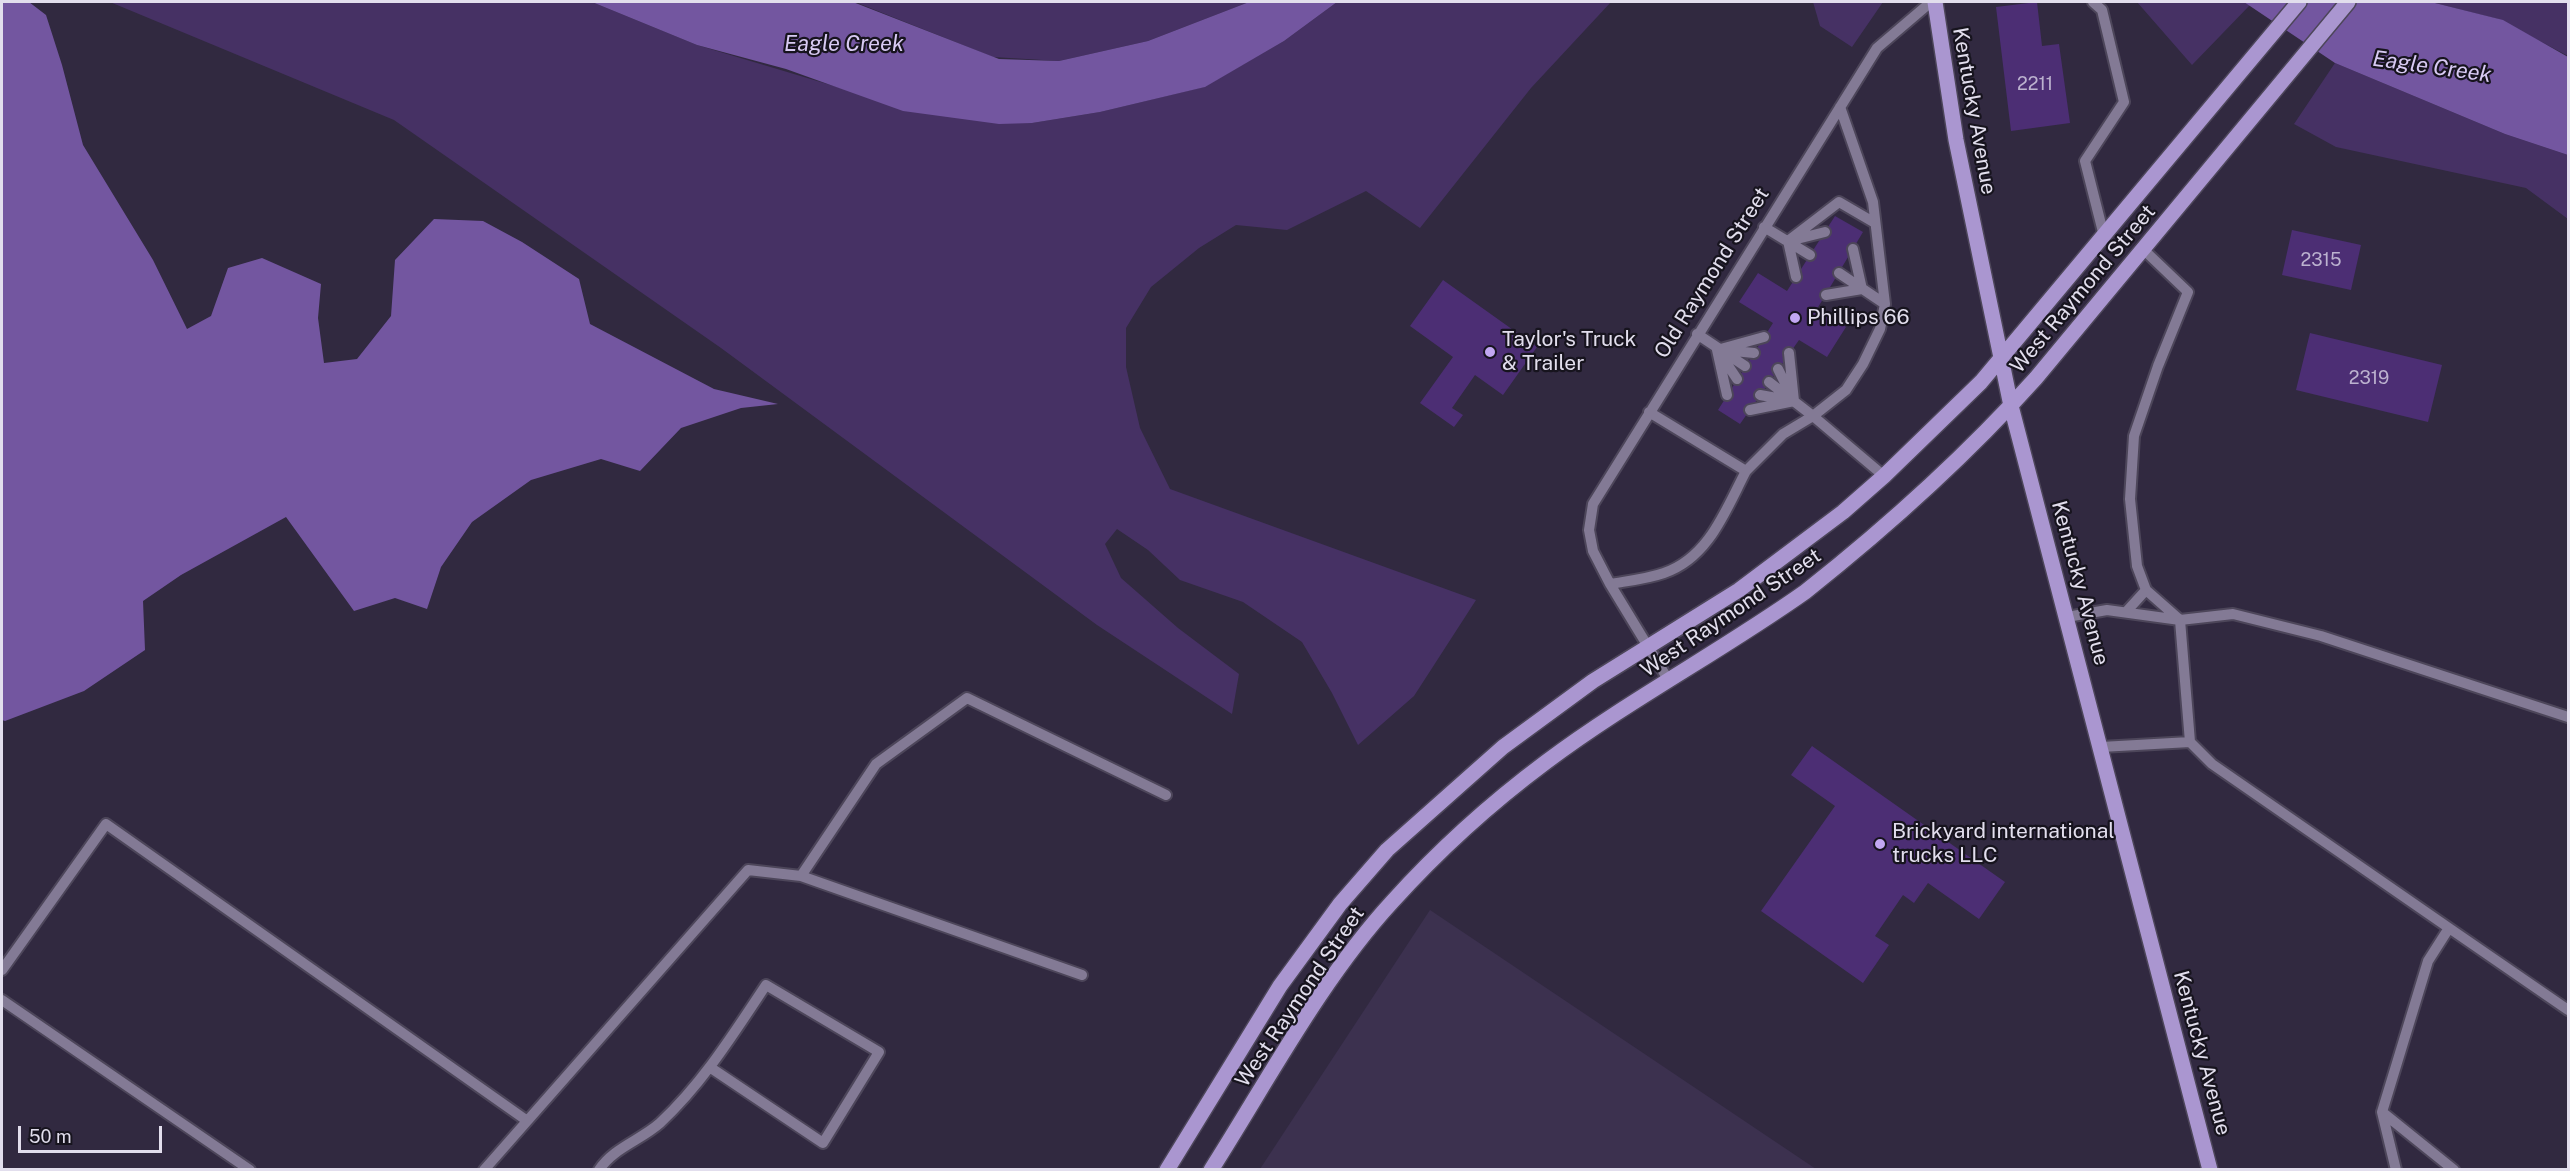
<!DOCTYPE html>
<html>
<head>
<meta charset="utf-8">
<style>
  body { margin:0 }
  #map { position:relative; width:2570px; height:1171px; overflow:hidden; background:#312940; font-family:"Public Sans",sans-serif }
  canvas { display:block }
  .frame { position:absolute; inset:0; border:3px solid #e2deed; pointer-events:none }
  .scale { position:absolute; left:18px; top:1126px; width:144px; height:27px; box-sizing:border-box; border:3px solid #e2deed; border-top:0; padding-left:8px; font-size:18px; line-height:21px; white-space:nowrap; color:#e2deed; -webkit-text-stroke:4px #17141e; paint-order:stroke }
</style>
</head>
<body>
<div id="map">
<canvas width="2570" height="1171"></canvas>
<div class="frame"></div>
<div class="scale">50 m</div>
</div>
<script>
const c = document.querySelector('canvas').getContext('2d');
c.lineJoin = 'round';
function fill(path, color) {
  c.fillStyle = color;
  c.fill(path, 'evenodd');
}
function strokePath(path, color, width, dash) {
  c.strokeStyle = color;
  c.lineWidth = width;
  c.lineCap = dash ? 'butt' : 'round';
  c.setLineDash(dash || []);
  c.stroke(path);
}
function write(font, color, halo, rows, align = 'center') {
  c.font = font + ' "Public Sans",sans-serif';
  c.lineWidth = 4.5;
  c.setLineDash([]);
  c.textBaseline = 'middle';
  c.strokeStyle = halo;
  c.fillStyle = color;
  for (const [text, x, y, turn = 0] of rows) {
    c.save();
    c.translate(x, y);
    c.rotate((+turn || 0) * Math.PI / 180);
    c.textAlign = isNaN(turn) ? turn : align;
    if (halo) c.strokeText(text, 0, 0);
    c.fillText(text, 0, 0);
    c.restore();
  }
}
const built = new Path2D(`
  M1430,910L1816,1169H1260Z`);
const green = new Path2D(`
  M110,2H592L697,45L854,92L1032,123L1100,112L1204,87L1284,41L1337,2H1611L1531,88L1420,228L1366,191L1287,230L1236,225L1199,248L1151,287L1126,328V367L1140,428L1170,489L1476,600L1414,696L1358,745L1332,693L1302,642L1243,602L1180,580L1148,550L1117,529L1105,544L1121,578L1178,628L1239,674L1232,714L1097,625L721,348L394,120Z
  M855,2H1249L1148,41L1059,61L993,57Z
  M1813,2H1883L1852,47L1820,26Z
  M2137,2H2245L2250,5L2192,65Z
  M2431,2H2568V56L2498,19Z
  M2335,63L2505,134L2568,155V219L2526,188L2336,147L2294,124Z`);
const water = new Path2D(`
  M2,2H29L46,15L62,65L83,145L153,260L187,329L211,316L228,268L262,258L321,284L318,318L324,363L357,359L391,316L395,260L434,219L483,221L522,242L579,279L590,324L714,389L778,404L741,408L681,428L640,471L601,459L531,480L472,522L441,567L427,609L395,598L354,611L286,517L181,575L143,601L145,650L84,691L5,721L2,720Z
  M592,2H853L999,59L1059,61L1148,41L1249,2H1337L1284,41L1205,87L1100,112L1032,123L999,124L903,111L786,69L697,45Z
  M2244,2H2431L2503,20L2568,57V155L2505,134L2335,63Z`);
const building = new Path2D(`
  M2037,2L2042,46L2059,44L2070,123L2011,131L1996,7Z
  M1835,216L1863,232L1817,309L1846,327L1827,357L1799,340L1740,424L1718,410L1773,323L1739,302L1758,273L1787,291Z
  M2292,230L2361,245L2351,290L2282,275Z
  M1443,280L1537,347L1503,395L1475,375L1452,408L1463,415L1454,427L1420,403L1453,357L1410,326Z
  M2310,333L2442,365L2428,422L2296,390Z
  M1812,746L2005,882L1979,919L1928,883L1914,903L1903,895L1875,936L1889,945L1863,983L1761,911L1835,806L1791,775Z`);
const lane = new Path2D(`
  M2093,2L2102,10L2124,102L2085,161L2104,236
  M1764,227L1810,255
  M1793,240L1825,232
  M1788,241L1839,202L1875,223
  M1788,241L1796,277
  M1839,273L1885,304
  M1826,295L1862,289L1853,249
  M1697,334L1745,366
  M1717,350L1764,337
  M1717,350L1727,395
  M1724,350L1754,353
  M1789,353L1794,401
  M1721,355L1737,379
  M1778,369L1790,393
  M1769,382L1813,416L1846,390L1863,364L1880,329L1885,304L1873,202L1840,107
  M1760,395L1788,400
  M1750,410L1794,401
  M1649,412L1746,471L1783,434L1813,416L1884,476
  M1610,584C1627,581 1647,579 1664,573C1709,558 1726,509 1746,471
  M2146,590L2180,620L2233,614L2321,636L2568,717
  M2126,612L2146,590L2137,566L2130,499L2134,436L2158,366L2188,292L2144,250
  M2067,617L2107,610L2180,620L2190,742L2212,764L2449,928L2428,961L2382,1112L2396,1170
  M1669,681L1610,584L1593,551L1589,530L1593,504L1877,48L1931,2
  M2101,747L2190,742
  M801,876L876,764L967,698L1166,795
  M2449,928L2568,1010
  M2,970L106,824L526,1120
  M2,1000L250,1170
  M2382,1112L2454,1170
  M484,1170L748,870L801,876L1082,975
  M599,1170C613,1148 641,1140 660,1123C703,1083 734,1033 766,985L879,1052L823,1143L711,1068`);
const primary = new Path2D(`
  M1935,2L1956,140L2011,406L2210,1170
  M1167,1170L1280,986L1340,904L1387,850L1503,747L1593,681L1739,590L1843,512L1884,476L1981,382L2299,2
  M1211,1170C1267,1082 1322,978 1392,902C1438,851 1491,803 1546,762C1629,700 1720,652 1805,592C1887,527 1966,456 2036,378L2348,2`);
const markers = [
  [1795,318,6,"#c2a7f2"],
  [1490,352,6,"#c2a7f2"],
  [1880,844,6,"#c2a7f2"]
];
const numberNames = [
  ["2211",2035,84],
  ["2315",2321,260],
  ["2319",2369,378]
];
const streetNames = [
  ["Kentucky Avenue",1974,111,80],
  ["Old Raymond Street",1712,273,-58],
  ["West Raymond Street",2083,289,-50],
  ["Kentucky Avenue",2080,583,75],
  ["West Raymond Street",1731,613,-34],
  ["West Raymond Street",1300,997,-56],
  ["Kentucky Avenue",2202,1053,75]
];
const poiNames = [
  ["Phillips 66",1807,318],
  ["Taylor's Truck",1502,340],
  ["& Trailer",1502,364],
  ["Brickyard international",1892,832],
  ["trucks LLC",1892,856]
];
const waterNames = [
  ["Eagle Creek",844,44],
  ["Eagle Creek",2432,67,8]
];
fill(built, '#3c314f');
fill(green, '#463164');
fill(water, '#7356a0');
fill(building, '#4c2e74');
strokePath(lane, '#4d465a', 14);
strokePath(primary, '#4d465a', 18);
strokePath(lane, '#837a95', 10);
strokePath(primary, '#aa96d0', 15);
for (const [x, y, r, color] of markers) {
  const dot = new Path2D();
  dot.arc(x, y, r, 0, 2 * Math.PI);
  c.fillStyle = color;
  c.fill(dot);
  strokePath(dot, '#17141e', 2);
}
write('18px', '#bcb2cf', null, numberNames);
write('21px', '#e2deed', '#17141e', streetNames);
write('21px', '#e2deed', '#17141e', poiNames, 'left');
write('italic 22px', '#d8caf3', '#17141e', waterNames);
</script>
</body>
</html>
